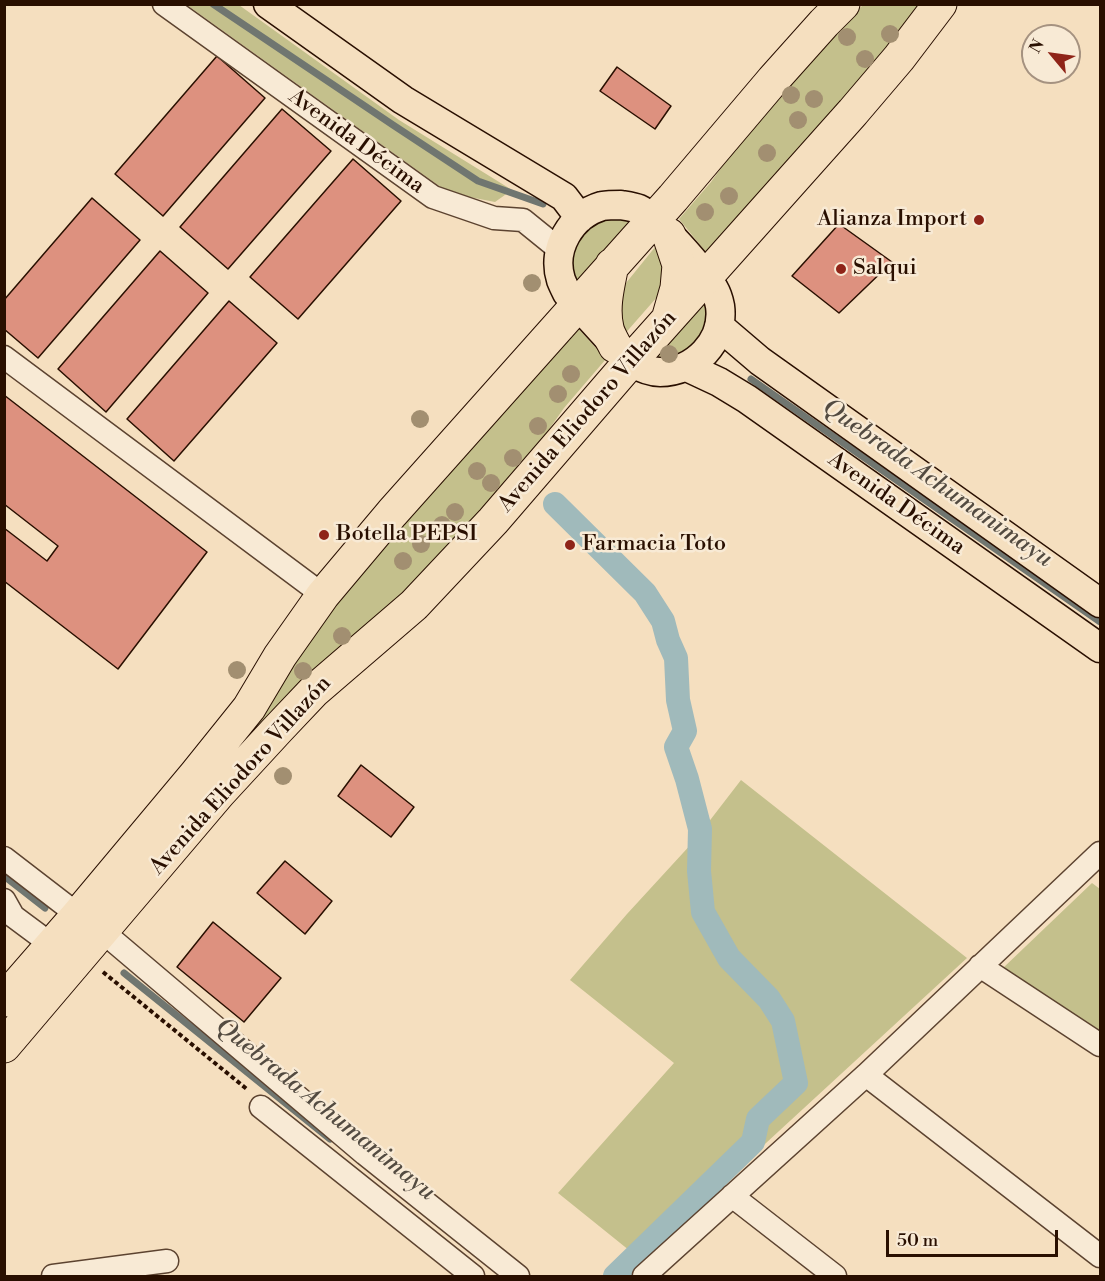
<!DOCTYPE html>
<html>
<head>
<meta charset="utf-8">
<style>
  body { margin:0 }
  #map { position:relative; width:1105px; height:1281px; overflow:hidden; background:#f5dfbf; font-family:"Libre Bodoni",serif }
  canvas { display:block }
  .frame { position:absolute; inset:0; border:6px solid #290f00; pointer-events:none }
  .north { position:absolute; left:1021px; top:24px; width:60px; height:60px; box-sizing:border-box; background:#f8ead5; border:2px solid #a59280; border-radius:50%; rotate:299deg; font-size:16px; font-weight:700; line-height:24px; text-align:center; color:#290f00 }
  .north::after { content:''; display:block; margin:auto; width:21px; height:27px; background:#8f2418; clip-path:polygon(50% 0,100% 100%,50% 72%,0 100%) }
  .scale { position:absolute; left:886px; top:1230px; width:172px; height:27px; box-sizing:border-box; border:3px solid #290f00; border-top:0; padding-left:8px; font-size:18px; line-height:21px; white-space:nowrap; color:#290f00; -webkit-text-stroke:4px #f8ead5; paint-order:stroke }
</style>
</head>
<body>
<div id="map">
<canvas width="1105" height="1281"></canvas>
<div class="frame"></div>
<div class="north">N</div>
<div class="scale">50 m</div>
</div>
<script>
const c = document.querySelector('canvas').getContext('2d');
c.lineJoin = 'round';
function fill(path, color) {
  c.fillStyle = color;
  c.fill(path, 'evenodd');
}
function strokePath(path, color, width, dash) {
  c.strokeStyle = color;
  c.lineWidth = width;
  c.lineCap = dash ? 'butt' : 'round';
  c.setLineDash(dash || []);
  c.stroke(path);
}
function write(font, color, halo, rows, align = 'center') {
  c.font = font + ' "Libre Bodoni",serif';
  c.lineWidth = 5;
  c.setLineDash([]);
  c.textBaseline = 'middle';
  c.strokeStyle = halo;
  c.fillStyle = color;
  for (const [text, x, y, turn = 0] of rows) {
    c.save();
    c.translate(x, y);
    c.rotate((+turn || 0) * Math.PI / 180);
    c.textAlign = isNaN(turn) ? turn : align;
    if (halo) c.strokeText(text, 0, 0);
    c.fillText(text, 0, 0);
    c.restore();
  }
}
const green = new Path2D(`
  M187,5H239L399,120L512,190L495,202L449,193Z
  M863,5H926L709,256L679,219L711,182L746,133L823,43Z
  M636,217L576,286L571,270L574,245L596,220Z
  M660,241L670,267L658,296L622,337L617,295L626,283Z
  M705,294L710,318L692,353L647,361Z
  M575,325L606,359L564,408L526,462L484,513L181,819L289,667L337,603L374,556Z
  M741,780L967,958L640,1259L558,1193L674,1063L570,980L627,914L694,841Z
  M1092,883L1100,889V1032L1003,968Z`);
const stream = new Path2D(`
  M213,4L393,125L478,181L543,204
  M751,379L1100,622
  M4,876L45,908
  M124,973L330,1139`);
const canal = new Path2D(`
  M555,504L645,593L663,621L668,640L676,658L678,700L685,731L676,747L687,779L700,829L699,871L703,912L729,958L769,999L783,1021L796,1083L758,1119L753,1142L615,1276`);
const building = new Path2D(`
  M217,56L265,98L163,216L115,174Z
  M617,67L671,106L655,129L600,91Z
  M282,109L331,151L228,269L180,227Z
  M353,159L401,201L298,319L250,277Z
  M92,198L140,240L38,358L4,329V300Z
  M839,224L892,262L839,313L792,276Z
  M160,251L208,293L106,412L58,369Z
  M229,301L277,343L174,461L127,419Z
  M4,395L207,552L118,669L4,581V528L47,561L58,546L4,504Z
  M319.5 535a4.5 4.5 0 1 1 9 0a4.5 4.5 0 1 1-9 0Z
  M361,765L414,807L391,837L338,796Z
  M285,861L332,901L305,934L257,893Z
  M213,922L281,978L244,1022L177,967Z`);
const path = new Path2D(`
  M103,972L248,1090`);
const minor = new Path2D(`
  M164,4L433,197L494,218L523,220L560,250
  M4,357L323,595
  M4,858L78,915
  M4,900L13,916L52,945
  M103,932L365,1154L518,1276
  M980,966L1100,1045
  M866,1075L1100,1256
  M261,1107L473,1276
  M732,1196L835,1276
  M53,1276L167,1261
  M644,1276L866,1075L1100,853`);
const major = new Path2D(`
  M268,4L403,100L564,197L580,218
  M621,205C627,206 634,207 639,209C657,217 704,271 714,289C717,294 719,301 720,306C725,342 694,372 660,372C649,372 639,367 630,362L567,293C565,289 563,285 561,280C551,249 571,215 602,206C608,205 615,205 621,205Z
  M719,326L760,361L1100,603
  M687,367L719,382L747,399L1100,648`);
const highway = new Path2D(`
  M669,235L679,265L677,288L669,316
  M612,265C608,285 602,307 607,328C608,334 612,340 615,346
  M4,1000L78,915L196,774L249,708L280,656L323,595L392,513L673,198L773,80L824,23L843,4
  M4,1046L219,793L278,729L314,691L414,605L493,521L630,362L853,112L899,58L940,4`);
const trees = [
  [890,34],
  [847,37],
  [865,59],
  [791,95],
  [814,99],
  [798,120],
  [767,153],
  [729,196],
  [705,212],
  [532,283],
  [669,354],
  [571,374],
  [558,394],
  [420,419],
  [538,426],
  [513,458],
  [477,471],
  [491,483],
  [455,512],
  [442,525],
  [421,544],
  [403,561],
  [342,636],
  [237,670],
  [303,671],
  [283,776]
];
const markers = [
  [979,220,6,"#8f2418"],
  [841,269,6,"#8f2418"],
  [324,535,6,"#8f2418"],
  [570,545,6,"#8f2418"]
];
const streetNames = [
  ["Avenida Décima",356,142,36],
  ["Avenida Eliodoro Villazón",588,412,-49],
  ["Avenida Décima",896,504,35],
  ["Avenida Eliodoro Villazón",241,776,-48]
];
const poiNames = [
  ["Alianza Import",967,220,"right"],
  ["Salqui",853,269],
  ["Botella PEPSI",336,535],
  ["Farmacia Toto",582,545]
];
const waterNames = [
  ["Quebrada Achumanimayu",937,484,35],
  ["Quebrada Achumanimayu",325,1110,39]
];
fill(green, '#c4c08c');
strokePath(stream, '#707670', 7);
strokePath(canal, '#a0babb', 24);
fill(building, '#dd917f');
strokePath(building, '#290f00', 1.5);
strokePath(minor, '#5c4330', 25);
strokePath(major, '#290f00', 31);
strokePath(highway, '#290f00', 35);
strokePath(path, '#290f00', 4, [4.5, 3]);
strokePath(minor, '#f8ead5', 22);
strokePath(major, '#f5dfbf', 28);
strokePath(highway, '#f5dfbf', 33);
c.fillStyle = '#a28f71';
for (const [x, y] of trees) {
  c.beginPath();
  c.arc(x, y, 9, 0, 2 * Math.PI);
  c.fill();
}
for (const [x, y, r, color] of markers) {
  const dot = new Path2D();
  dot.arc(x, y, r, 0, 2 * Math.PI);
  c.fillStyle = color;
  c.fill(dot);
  strokePath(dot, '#f8ead5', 2);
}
write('22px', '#290f00', '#f8ead5', streetNames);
write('22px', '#290f00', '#f8ead5', poiNames, 'left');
write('italic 24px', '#534b41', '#f8ead5', waterNames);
</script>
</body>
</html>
